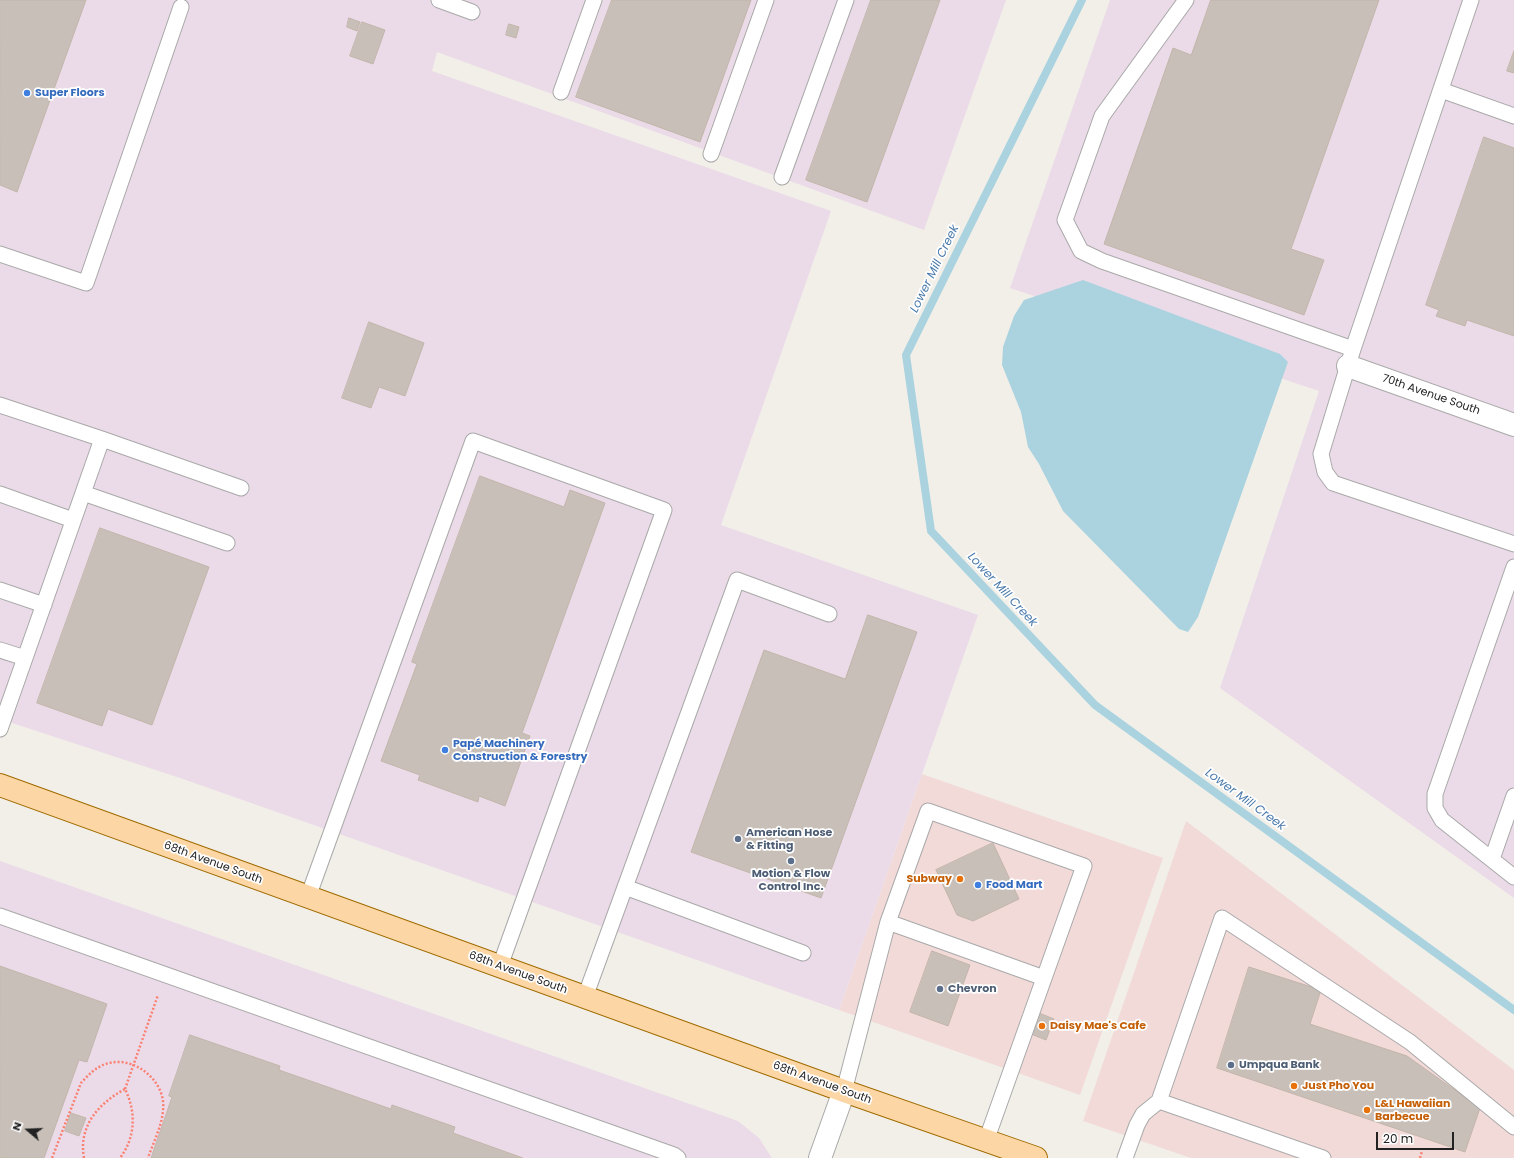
<!DOCTYPE html>
<html>
<head>
<meta charset="utf-8">
<style>
  body { margin:0 }
  #map { position:relative; width:1514px; height:1158px; overflow:hidden; background:#f2efe9; font-family:Poppins,sans-serif }
  canvas { display:block }
  .north { position:absolute; left:8px; top:1110px; width:40px; height:40px; -webkit-text-stroke:3px #fff; paint-order:stroke; rotate:289deg; font-size:11px; font-weight:700; line-height:16px; text-align:center; color:#222 }
  .north::after { content:''; display:block; margin:auto; width:14px; height:18px; background:#222; clip-path:polygon(50% 0,100% 100%,50% 72%,0 100%) }
  .scale { position:absolute; left:1376px; top:1132px; width:78px; height:18px; box-sizing:border-box; border:2px solid #222; border-top:0; padding-left:5px; font-size:12px; line-height:14px; white-space:nowrap; color:#222; -webkit-text-stroke:3px #fff; paint-order:stroke }
</style>
</head>
<body>
<div id="map">
<canvas width="1514" height="1158"></canvas>
<div class="north">N</div>
<div class="scale">20 m</div>
</div>
<script>
const c = document.querySelector('canvas').getContext('2d');
c.lineJoin = 'round';
function fill(path, color) {
  c.fillStyle = color;
  c.fill(path, 'evenodd');
}
function strokePath(path, color, width, dash) {
  c.strokeStyle = color;
  c.lineWidth = width;
  c.lineCap = dash ? 'butt' : 'round';
  c.setLineDash(dash || []);
  c.stroke(path);
}
function write(font, color, halo, rows, align = 'center') {
  c.font = font + ' Poppins,sans-serif';
  c.lineWidth = 3.5;
  c.setLineDash([]);
  c.textBaseline = 'middle';
  c.strokeStyle = halo;
  c.fillStyle = color;
  for (const [text, x, y, turn = 0] of rows) {
    c.save();
    c.translate(x, y);
    c.rotate((+turn || 0) * Math.PI / 180);
    c.textAlign = isNaN(turn) ? turn : align;
    if (halo) c.strokeText(text, 0, 0);
    c.fillText(text, 0, 0);
    c.restore();
  }
}
const commercial = new Path2D(`
  M922,774L1163,858L1080,1095L839,1010Z
  M1186,821L1514,1070V1158H1191L1083,1121Z`);
const industrial = new Path2D(`
  M0,0H1006L924,230L437,52L432,71L831,211L721,525L978,615L839,1010L183,779L0,719Z
  M1110,0H1514V898L1220,688L1319,391L1010,288Z
  M0,861L738,1121L759,1138L772,1158H0Z`);
const water = new Path2D(`
  M1083,280L1280,354L1288,362L1198,617L1188,632L1179,629L1063,511L1039,464L1028,447L1021,412L1002,365L1003,347L1014,316L1024,300Z`);
const stream = new Path2D(`
  M1082,0L906,355L931,531L1095,705L1514,1010`);
const building = new Path2D(`
  M0,0H86L17,192L0,185Z
  M612,0H751L700,142L576,97Z
  M871,0H940L867,202L806,180Z
  M1211,0H1379L1291,249L1324,260L1304,315L1104,244L1173,48L1191,55Z
  M349,18L360,22L357,31L347,27Z
  M362,22L385,30L373,64L350,56Z
  M509,24L519,27L516,38L506,35Z
  M1514,51V73L1507,71Z
  M1484,137L1514,148V336L1467,320L1465,326L1436,316L1439,310L1426,305Z
  M369,322L424,343L405,396L379,387L371,408L342,398Z
  M480,476L564,507L570,490L605,503L522,733L530,736L505,806L479,796L478,802L418,780L420,775L381,761L417,664L412,662Z
  M100,528L209,567L152,725L108,709L102,726L37,703Z
  M868,615L917,632L821,898L691,852L764,650L845,679Z
  M993,843L1019,899L973,921L957,915L936,870Z
  M932,951L970,965L948,1026L910,1012Z
  M0,966L107,1004L87,1062L79,1060L44,1158H0Z
  M1249,967L1321,990L1310,1024L1407,1056L1480,1108L1465,1152L1217,1068Z
  M1039,1013L1054,1019L1046,1040L1031,1034Z
  M190,1035L280,1066L279,1070L391,1109L392,1105L455,1127L453,1133L523,1158H151L172,1097L169,1096Z
  M71,1113L86,1118L79,1136L65,1131Z`);
const path = new Path2D(`
  M125,1089L158,995
  M52,1158L81,1083C89,1074 97,1066 109,1063C133,1057 160,1077 163,1101C165,1121 154,1140 148,1158
  M84,1158C78,1126 99,1103 125,1089C136,1111 136,1137 120,1158
  M1420,1158L1422,1151`);
const service = new Path2D(`
  M439,0L472,12
  M1186,0L1102,116L1065,220L1081,251L1102,261L1353,349
  M1471,0L1353,349L1321,454L1325,472L1333,483L1514,544
  M1441,90L1514,116
  M561,92L594,0
  M711,154L766,0
  M782,177L846,0
  M0,254L86,283L181,7
  M0,405L102,439
  M83,493L227,543
  M0,494L73,520
  M1514,567L1435,794V808L1442,820L1514,877
  M0,590L44,605
  M0,650L25,658
  M0,729L102,439L241,488
  M1492,859L1514,796
  M625,887L803,953
  M308,897L473,441L664,510L500,966
  M0,916L674,1155L678,1158
  M888,922L1044,978
  M585,997L737,580L829,614
  M844,1091L888,922L928,811L1084,866L986,1141
  M1159,1101L1222,918L1410,1042L1514,1127
  M1125,1158L1137,1125L1143,1114L1159,1101L1323,1158`);
const minor = new Path2D(`
  M1348,366L1514,425
  M820,1158L844,1091`);
const primary = new Path2D(`
  M0,785L844,1091L1036,1158`);
const markers = [
  [27,93,4,"#3f7fe0"],
  [445,750,4,"#3f7fe0"],
  [738,839,4,"#5c6f8a"],
  [791,861,4,"#5c6f8a"],
  [960,879,4,"#e8710a"],
  [978,885,4,"#3f7fe0"],
  [940,989,4,"#5c6f8a"],
  [1042,1026,4,"#e8710a"],
  [1231,1065,4,"#5c6f8a"],
  [1294,1086,4,"#e8710a"],
  [1367,1110,4,"#e8710a"]
];
const shopNames = [
  ["Super Floors",35,93],
  ["Papé Machinery",453,744],
  ["Construction & Forestry",453,757],
  ["Food Mart",986,885]
];
const streetNames = [
  ["70th Avenue South",1431,395,19],
  ["68th Avenue South",213,863,20],
  ["68th Avenue South",518,973,20],
  ["68th Avenue South",822,1083,20]
];
const serviceNames = [
  ["American Hose",746,833],
  ["& Fitting",746,846],
  ["Motion & Flow",791,874,"center"],
  ["Control Inc.",791,887,"center"],
  ["Chevron",948,989],
  ["Umpqua Bank",1239,1065]
];
const foodNames = [
  ["Subway",952,879,"right"],
  ["Daisy Mae's Cafe",1050,1026],
  ["Just Pho You",1302,1086],
  ["L&L Hawaiian",1375,1104],
  ["Barbecue",1375,1117]
];
const waterNames = [
  ["Lower Mill Creek",935,269,-64],
  ["Lower Mill Creek",1002,590,47],
  ["Lower Mill Creek",1245,800,36]
];
fill(commercial, '#f2dad9');
fill(industrial, '#ebdbe8');
fill(water, '#aad3df');
strokePath(stream, '#aad3df', 8);
fill(building, '#c7bfb8');
strokePath(building, '#c4b6ab', 1);
strokePath(service, '#a9a9a9', 17);
strokePath(minor, '#a9a9a9', 24);
strokePath(primary, '#a06b00', 24);
strokePath(path, '#fa8072', 2.5, [2, 2]);
strokePath(service, '#fff', 15);
strokePath(minor, '#fff', 22);
strokePath(primary, '#fcd6a4', 22);
for (const [x, y, r, color] of markers) {
  const dot = new Path2D();
  dot.arc(x, y, r, 0, 2 * Math.PI);
  c.fillStyle = color;
  c.fill(dot);
  strokePath(dot, '#fff', 1.5);
}
write('bold 11px', '#366cbe', '#fff', shopNames, 'left');
write('11px', '#222', '#fff', streetNames);
write('bold 11px', '#4e5e75', '#fff', serviceNames, 'left');
write('bold 11px', '#c56008', '#fff', foodNames, 'left');
write('italic 12px', '#4a7aab', '#fff', waterNames);
</script>
</body>
</html>
